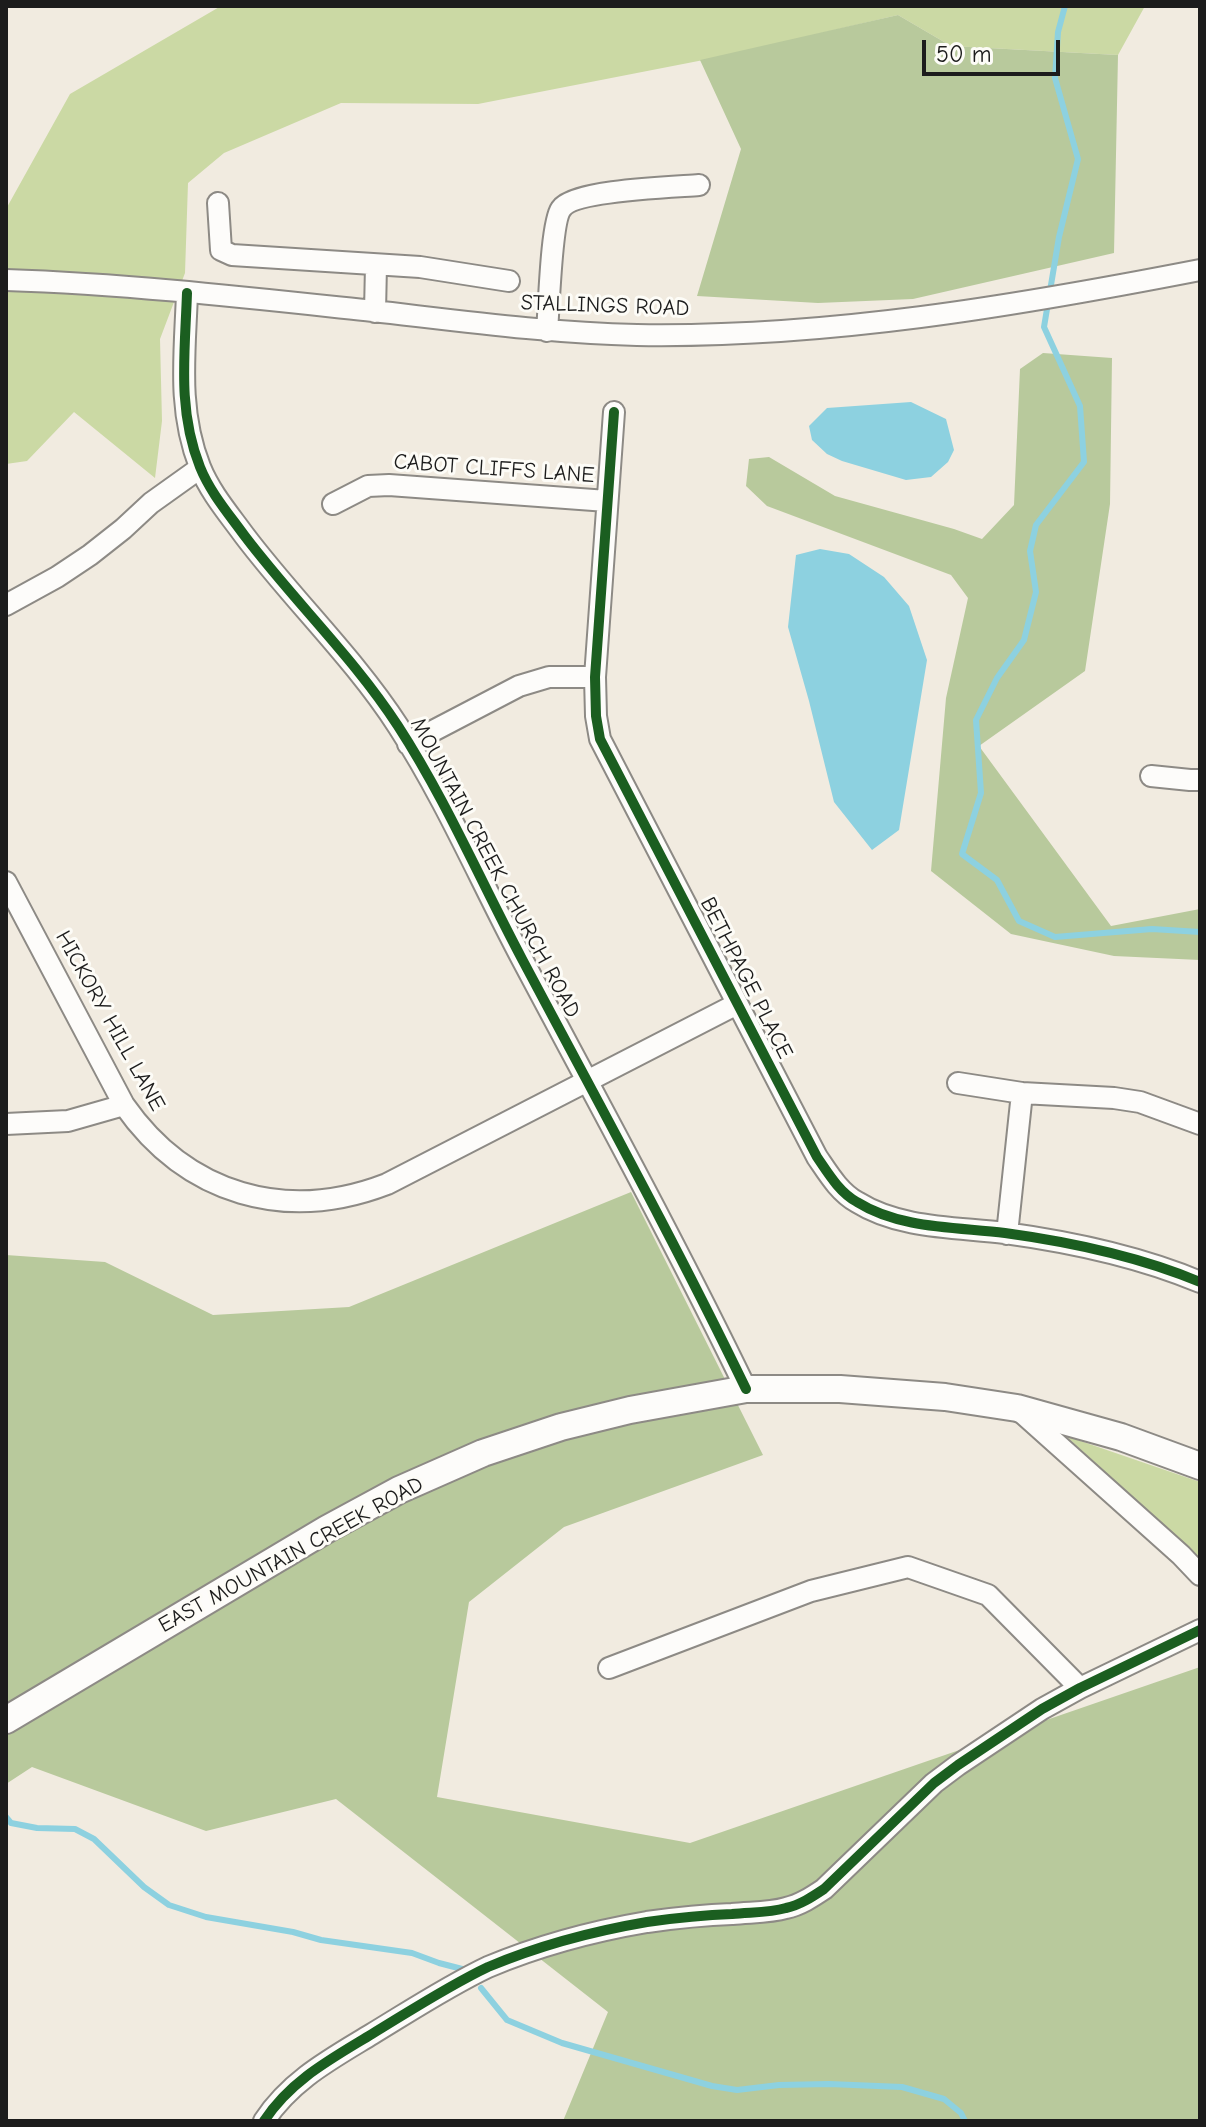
<!DOCTYPE html>
<html>
<head>
<meta charset="utf-8">
<style>
  body { margin:0 }
  #map { position:relative; width:1206px; height:2127px; overflow:hidden; background:#f1ebe0; font-family:"Comic Neue",sans-serif }
  canvas { display:block }
  .frame { position:absolute; inset:0; border:8px solid #1c1c1c; pointer-events:none }
  .scale { position:absolute; left:922px; top:40px; width:138px; height:36px; box-sizing:border-box; border:4px solid #1c1c1c; border-top:0; padding-left:10px; font-size:24px; line-height:28px; white-space:nowrap; color:#1c1c1c; -webkit-text-stroke:6px #fdfcf7; paint-order:stroke }
</style>
</head>
<body>
<div id="map">
<canvas width="1206" height="2127"></canvas>
<div class="frame"></div>
<div class="scale">50 m</div>
</div>
<script>
const c = document.querySelector('canvas').getContext('2d');
c.lineJoin = 'round';
function fill(path, color) {
  c.fillStyle = color;
  c.fill(path, 'evenodd');
}
function strokePath(path, color, width, dash) {
  c.strokeStyle = color;
  c.lineWidth = width;
  c.lineCap = dash ? 'butt' : 'round';
  c.setLineDash(dash || []);
  c.stroke(path);
}
function write(font, color, halo, rows, align = 'center') {
  c.font = font + ' "Comic Neue",sans-serif';
  c.lineWidth = 6;
  c.setLineDash([]);
  c.textBaseline = 'middle';
  c.strokeStyle = halo;
  c.fillStyle = color;
  for (const [text, x, y, turn = 0] of rows) {
    c.save();
    c.translate(x, y);
    c.rotate((+turn || 0) * Math.PI / 180);
    c.textAlign = isNaN(turn) ? turn : align;
    if (halo) c.strokeText(text, 0, 0);
    c.fillText(text, 0, 0);
    c.restore();
  }
}
const green = new Path2D(`
  M221,6H1145L1118,55L951,46L898,15L724,56L478,104L341,103L224,153L188,183L185,273L160,339L162,421L155,478L74,412L27,461L6,464V209L70,94Z
  M1066,1436L1200,1482V1559Z`);
const forest = new Path2D(`
  M898,15L951,46L1118,55L1114,253L913,299L818,303L697,296L741,149L700,60Z
  M1043,353L1112,358L1110,504L1085,671L979,746L1111,926L1200,909V960L1114,956L1011,934L931,871L946,698L968,598L951,575L767,506L746,486L749,459L769,457L835,496L954,529L982,539L1014,505L1020,369Z
  M631,1192L763,1455L564,1527L469,1602L437,1797L690,1843L1200,1667V2121H563L608,2012L336,1799L206,1831L32,1767L6,1784V1255L105,1262L213,1315L349,1307Z`);
const water = new Path2D(`
  M911,402L946,419L954,450L948,462L931,477L906,480L842,461L827,454L812,440L809,426L827,408Z
  M820,549L849,554L884,577L909,606L927,660L899,830L872,850L834,802L809,701L788,627L796,555Z`);
const stream = new Path2D(`
  M1065,6L1058,32L1055,78L1078,159L1059,237L1044,327L1080,406L1084,462L1036,525L1030,551L1036,592L1024,640L997,678L976,720L981,793L962,854L997,880L1019,921L1055,937L1152,929L1200,932
  M6,1817L11,1823L37,1828L75,1829L94,1839L144,1887L169,1905L206,1917L293,1932L321,1940L412,1953L439,1963L466,1970
  M481,1988L507,2020L562,2043L712,2086L737,2090L779,2085L829,2084L902,2087L944,2099L961,2113L965,2121`);
const minor = new Path2D(`
  M218,203L221,250L232,255L420,267L509,281
  M6,280C129,284 251,298 373,311C461,321 549,333 637,335C826,338 1015,306 1200,270
  M187,293C185,353 177,409 200,467C210,492 228,513 244,535C293,600 354,658 398,726C446,800 481,882 522,959C598,1102 676,1244 746,1389
  M375,312L376,265
  M547,331C549,309 551,223 561,209C573,190 674,187 699,185
  M614,412L595,677L596,716L600,739L817,1157C828,1173 839,1192 857,1202C900,1229 956,1227 1005,1233C1071,1242 1138,1256 1200,1282
  M333,504L368,486L389,485L607,501
  M6,605L57,577L90,555L123,529L151,503L200,468
  M408,744L519,686L549,677H595
  M1151,776L1190,780H1200
  M6,882L124,1105C187,1195 286,1223 387,1184L737,1004
  M958,1083L1022,1093L1114,1098L1140,1102L1200,1124
  M6,1124L68,1121L124,1105
  M1007,1234L1022,1093
  M1020,1411L1181,1555L1200,1575
  M609,1668L811,1591L908,1567L988,1595L1080,1688
  M264,2121C291,2080 331,2059 372,2034C410,2011 448,1986 488,1967C538,1946 594,1931 647,1922C675,1918 703,1915 732,1914C750,1912 769,1913 786,1908C800,1905 812,1897 824,1889L934,1783L958,1765L1042,1709L1080,1688L1200,1630`);
const major = new Path2D(`
  M6,1720L327,1529L399,1490L483,1453L561,1427L630,1410L746,1389H840L945,1397L1017,1408L1121,1437L1200,1466`);
const cycleway = new Path2D(`
  M187,293C185,353 177,409 200,467C210,492 228,513 244,535C293,600 354,658 398,726C446,800 481,882 522,959C598,1102 676,1244 746,1389
  M614,412L595,677L596,716L600,739L817,1157C828,1173 839,1192 857,1202C900,1229 956,1227 1005,1233C1071,1242 1138,1256 1200,1282
  M264,2121C291,2080 331,2059 372,2034C410,2011 448,1986 488,1967C538,1946 594,1931 647,1922C675,1918 703,1915 732,1914C750,1912 769,1913 786,1908C800,1905 812,1897 824,1889L934,1783L958,1765L1042,1709L1080,1688L1200,1630`);
const streetNames = [
  ["STALLINGS ROAD",605,306,2],
  ["CABOT CLIFFS LANE",494,469,4],
  ["MOUNTAIN CREEK CHURCH ROAD",495,868,62],
  ["BETHPAGE PLACE",746,978,63],
  ["HICKORY HILL LANE",110,1021,61],
  ["EAST MOUNTAIN CREEK ROAD",291,1555,-29]
];
fill(green, '#cbd9a4');
fill(forest, '#b8c99c');
fill(water, '#8dd1e0');
strokePath(stream, '#8dd1e0', 6);
strokePath(minor, '#8d8a85', 24);
strokePath(major, '#8d8a85', 30);
strokePath(minor, '#fdfcfa', 20);
strokePath(major, '#fdfcfa', 26);
strokePath(cycleway, '#1b5e20', 10);
write('22px', '#1c1c1c', '#fdfcf7', streetNames);
</script>
</body>
</html>
